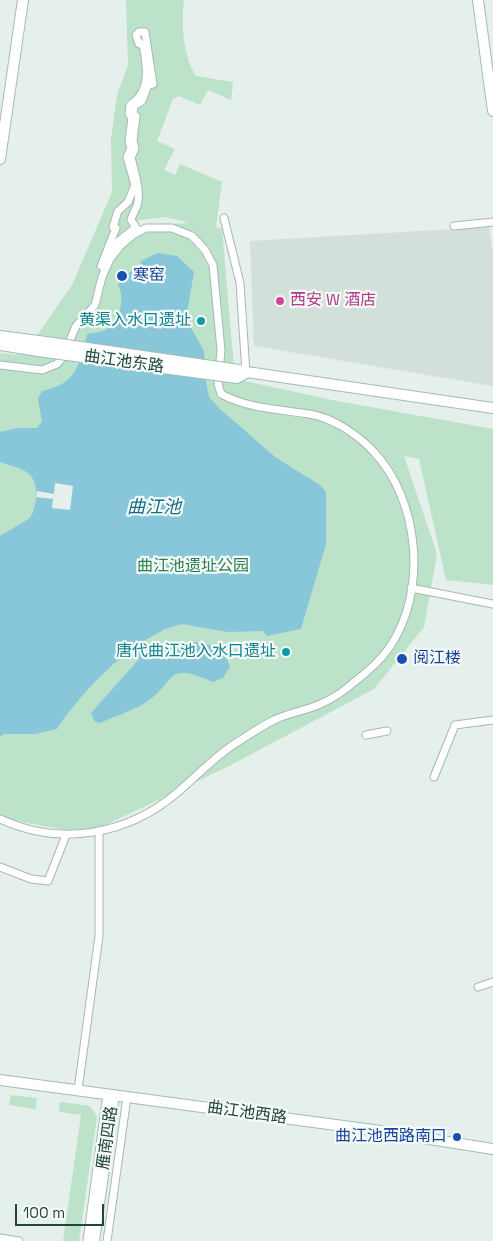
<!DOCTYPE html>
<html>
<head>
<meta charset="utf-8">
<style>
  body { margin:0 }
  #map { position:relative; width:493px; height:1241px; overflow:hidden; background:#e5efeb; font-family:"Space Grotesk",sans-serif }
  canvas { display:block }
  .scale { position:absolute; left:15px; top:1204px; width:89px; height:22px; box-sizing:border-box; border:2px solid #21443c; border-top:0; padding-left:6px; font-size:15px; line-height:18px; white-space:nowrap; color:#21443c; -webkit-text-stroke:4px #f6fbf9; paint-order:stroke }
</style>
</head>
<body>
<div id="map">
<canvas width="493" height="1241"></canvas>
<div class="scale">100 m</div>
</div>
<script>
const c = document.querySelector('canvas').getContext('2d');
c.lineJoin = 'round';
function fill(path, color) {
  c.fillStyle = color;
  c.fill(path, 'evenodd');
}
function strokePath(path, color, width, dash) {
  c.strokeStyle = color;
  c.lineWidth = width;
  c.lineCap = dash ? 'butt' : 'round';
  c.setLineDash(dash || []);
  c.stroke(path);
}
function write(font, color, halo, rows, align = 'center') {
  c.font = font + ' "Space Grotesk","Noto Sans SC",sans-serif';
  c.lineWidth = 4.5;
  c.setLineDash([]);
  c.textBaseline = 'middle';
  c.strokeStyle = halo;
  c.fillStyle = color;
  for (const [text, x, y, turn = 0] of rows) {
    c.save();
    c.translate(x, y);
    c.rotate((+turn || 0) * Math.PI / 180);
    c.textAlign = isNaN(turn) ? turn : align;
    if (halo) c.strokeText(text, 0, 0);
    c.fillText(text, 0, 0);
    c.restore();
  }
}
const built = new Path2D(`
  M489,227L493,253V386L254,346L250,241Z`);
const green = new Path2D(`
  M126,0H184C181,24 183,56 196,76L233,82L231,100L208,90L200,105L179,96L173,99L157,141L175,149L164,170L175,175L180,164L222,182L216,227L222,229L235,379L337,401L493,429V585L446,580L419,459L404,456L437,554L424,627L374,689L229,766L87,834L0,818V353L16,355L36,337L72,285L112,192L111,139L117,95L128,65ZM165,217L190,223L131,226L140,220Z
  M11,1095L37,1098L36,1109L9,1105Z
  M60,1102L90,1106L97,1116L79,1241H63L81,1115L59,1112Z`);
const water = new Path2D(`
  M158,253L177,256L194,272L186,319L204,351L206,382L209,397L220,409L275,457L320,485L326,492V544L301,629L267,636L263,631L228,632L182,624L165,629L144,641L150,651C177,641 216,632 230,666L223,678L213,682C163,660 178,682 145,703C135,709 112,718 100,723L95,722L91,713L139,659L132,652C111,660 69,709 57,729L35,734H4L0,737V536L30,518C38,504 41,478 23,470C16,466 7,465 0,462V432L17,428H37L42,421L38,399L42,391C77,384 79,365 87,334C93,333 102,332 107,329C121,320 125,298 118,285C122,275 130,272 139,268L141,261Z`);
const pier = new Path2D(`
  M55,483L73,486L70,510L52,508L53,499L36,497L37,491L54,494Z`);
const street = new Path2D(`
  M139,32H145L153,84L148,85L142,101L134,106L133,113L136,116L133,140L135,149L131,157C134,171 140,187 138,201C138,207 132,214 131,220L136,227L114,245L101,266L116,228L113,227L118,211L128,202L135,185L127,157L131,148L129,141L132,118L129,114L130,105C152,91 147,66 143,44H139L136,35Z
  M224,218L240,283L246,373
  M454,226L493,222
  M0,365L42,370L57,364L63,357L76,326L95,305L102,277L110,259L120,246L134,234L146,228H172L192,236L205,250L213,265L221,350L218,384L221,394C249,409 279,409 309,414C333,418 357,434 373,451C420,500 428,592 389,648C380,661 365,674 353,683C343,692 330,700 318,705C304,711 288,713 274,720C262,726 250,734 239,741C216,755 198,775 178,792C128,835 60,847 0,819
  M411,588L493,604
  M366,735L387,731
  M434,777L455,725L493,720
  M0,867L31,879L48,881L66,835
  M478,987L493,982
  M78,1090L99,936V831
  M0,1238L19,1241
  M87,1241L107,1094
  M107,1241L127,1097`);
const secondary = new Path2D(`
  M478,0L493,111
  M0,159L23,0
  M0,336L46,342
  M0,345L45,352
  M240,371L493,408
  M0,1080L373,1130L493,1149
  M94,1241L114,1095`);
const secondaryBridge = new Path2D(`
  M46,342L239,370
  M45,352L237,378L246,373`);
const markers = [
  [122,276,6,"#1a4fb4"],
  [280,301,5,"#d1479c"],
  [201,321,5,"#0f9aa8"],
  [286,652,5,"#0f9aa8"],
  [402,659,6,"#1a4fb4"],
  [457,1137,5,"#1a4fb4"]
];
const transitNames = [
  ["寒窑",133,276],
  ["阅江楼",413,659],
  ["曲江池西路南口",447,1137,"right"]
];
const hotelNames = [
  ["西安 W 酒店",290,301]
];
const cultureNames = [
  ["黄渠入水口遗址",191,321],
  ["唐代曲江池入水口遗址",276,652]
];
const streetNames = [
  ["曲江池东路",124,362,8],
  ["曲江池西路",247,1113,8],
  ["雁南四路",108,1138,-82]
];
const parkNames = [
  ["曲江池遗址公园",193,567]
];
const waterNames = [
  ["曲江池",154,508]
];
fill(built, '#d3e0da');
fill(green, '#bce2c9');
fill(water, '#88c7d9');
fill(pier, '#e5efeb');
strokePath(street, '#a6b8b3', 9);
strokePath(secondary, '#a2bcb4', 12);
strokePath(street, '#fff', 7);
strokePath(secondary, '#fff', 10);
strokePath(secondaryBridge, '#a2bcb4', 12, []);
strokePath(secondaryBridge, '#fff', 10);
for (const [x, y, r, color] of markers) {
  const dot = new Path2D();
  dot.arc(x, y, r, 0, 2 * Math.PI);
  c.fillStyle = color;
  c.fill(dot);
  strokePath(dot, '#f6fbf9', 2);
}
write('16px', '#164399', '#f6fbf9', transitNames, 'left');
write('16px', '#b23c85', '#f6fbf9', hotelNames, 'left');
write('16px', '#0d838f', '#f6fbf9', cultureNames, 'right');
write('16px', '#21443c', '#f6fbf9', streetNames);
write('16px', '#277f4e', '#f6fbf9', parkNames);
write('italic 18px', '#146c87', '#f6fbf9', waterNames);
</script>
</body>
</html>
